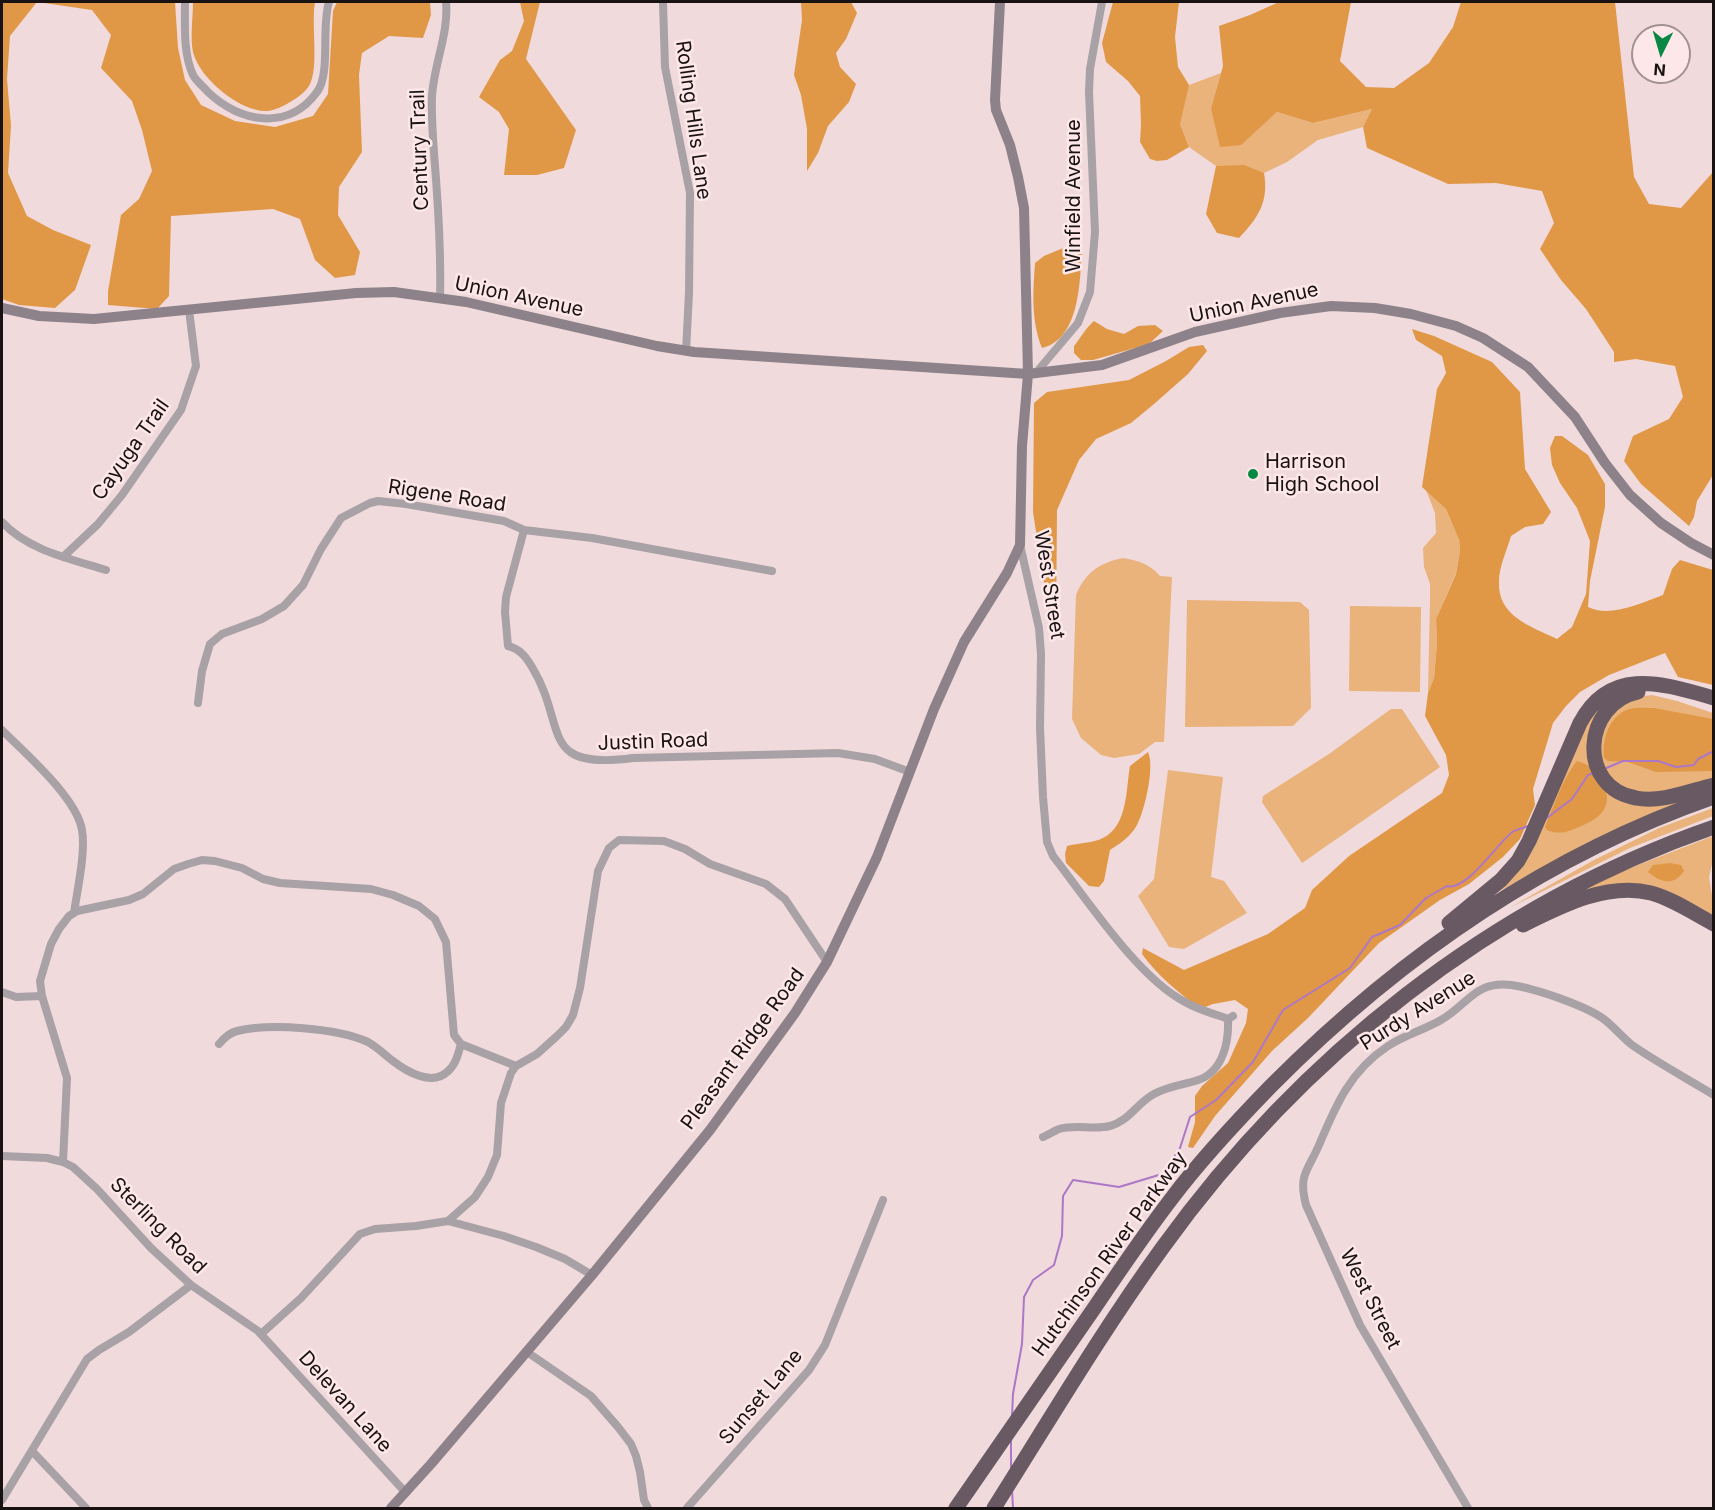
<!DOCTYPE html>
<html>
<head>
<meta charset="utf-8">
<style>
  body { margin:0 }
  #map { position:relative; width:1715px; height:1510px; overflow:hidden; background:#f0dadc; font-family:Inter,sans-serif }
  canvas { display:block }
  .frame { position:absolute; inset:0; border:3px solid #191212; pointer-events:none }
  .north { position:absolute; left:1631px; top:24px; width:60px; height:60px; box-sizing:border-box; background:#fde7e9; border:2px solid #a29293; border-radius:50%; rotate:185deg; font-size:16px; font-weight:700; line-height:24px; text-align:center; color:#191212 }
  .north::after { content:''; display:block; margin:auto; width:21px; height:27px; background:#098843; clip-path:polygon(50% 0,100% 100%,50% 72%,0 100%) }
</style>
</head>
<body>
<div id="map">
<canvas width="1715" height="1510"></canvas>
<div class="frame"></div>
<div class="north">N</div>
</div>
<script>
const c = document.querySelector('canvas').getContext('2d');
c.lineJoin = 'round';
function fill(path, color) {
  c.fillStyle = color;
  c.fill(path, 'evenodd');
}
function strokePath(path, color, width, dash) {
  c.strokeStyle = color;
  c.lineWidth = width;
  c.lineCap = dash ? 'butt' : 'round';
  c.setLineDash(dash || []);
  c.stroke(path);
}
function write(font, color, halo, rows, align = 'center') {
  c.font = font + ' Inter,sans-serif';
  c.lineWidth = 5;
  c.setLineDash([]);
  c.textBaseline = 'middle';
  c.strokeStyle = halo;
  c.fillStyle = color;
  for (const [text, x, y, turn = 0] of rows) {
    c.save();
    c.translate(x, y);
    c.rotate((+turn || 0) * Math.PI / 180);
    c.textAlign = isNaN(turn) ? turn : align;
    if (halo) c.strokeText(text, 0, 0);
    c.fillText(text, 0, 0);
    c.restore();
  }
}
const green = new Path2D(`
  M1221,73L1211,108L1241,144L1277,112L1313,123L1372,109L1363,127L1318,140L1287,162L1264,173L1216,166L1189,147L1180,124L1181,103L1189,85Z
  M1426,490L1446,509L1459,540L1460,551L1456,573L1436,619L1437,644L1434,678L1428,693L1430,601V584L1424,567L1423,548L1436,533L1435,513Z
  M1123,558C1138,561 1149,563 1160,576L1172,577L1164,742H1155L1139,754L1114,758L1101,755L1081,738L1072,719L1076,595C1086,572 1099,563 1123,558Z
  M1187,600L1300,602L1309,610L1311,708L1293,726L1185,727Z
  M1350,606L1421,607L1420,692L1349,691Z
  M1652,695L1677,701L1713,713V781C1684,788 1640,806 1615,783C1608,776 1603,764 1598,755L1605,720L1634,697Z
  M1603,699L1591,732L1607,788L1684,800L1597,838L1496,893L1580,734Z
  M1391,709H1402L1440,767L1302,863L1262,802L1263,796L1329,754Z
  M1168,770L1223,777L1211,877L1224,881L1247,913L1184,949L1169,947L1138,896L1154,879Z
  M1713,808V816L1630,848L1509,908L1594,860L1659,828Z
  M1713,836V860L1709,877L1713,902V920L1674,898L1582,891L1620,872Z`);
const forest = new Path2D(`
  M2,2H175L178,48L185,80L201,105L235,121L275,127L313,116L328,94L333,11L337,2H430L431,15L423,38L389,36L362,53L359,75L362,152L339,187L338,215L360,252L355,275L335,278L315,260L300,219L273,209L171,216L169,296L157,309L108,305V291L121,215L139,199L152,171L142,130L132,101L101,68L111,35L92,10L37,2L10,36L7,79L11,126L8,173L27,216L53,230L91,245L75,290L55,308L19,305L2,299Z
  M193,2H315C311,23 319,66 310,84C306,92 297,98 290,102C284,106 275,110 268,111C241,113 199,78 193,52C190,38 193,16 193,2Z
  M520,2H540L526,59L576,130L564,168L537,175H504L509,129L499,112L479,97L500,60L512,51L524,21Z
  M801,2H851L857,13L846,39L836,53L840,67L856,84L849,102L828,126L818,153L807,171V129L801,95L794,75L802,20Z
  M1113,2H1179L1175,37L1178,67L1189,85L1180,124L1189,147L1167,160L1157,161L1150,159L1140,142L1141,125L1140,96L1128,81L1106,62L1102,43Z
  M1279,2H1351L1340,61L1366,87L1394,88L1429,63L1453,27L1461,2H1615L1634,177L1649,204L1681,208L1713,172V475L1697,501L1694,517L1689,526L1641,484L1624,461L1633,436L1669,419L1683,397L1675,366L1636,359L1614,362V352L1586,309L1561,280L1540,249L1554,223L1542,191L1496,183L1448,184L1367,148L1363,127L1372,109L1313,123L1277,112L1241,145L1220,147L1211,108L1223,66L1219,26L1250,15Z
  M1244,165L1264,173C1269,202 1258,218 1239,238L1217,233L1206,214L1216,166Z
  M1073,244L1082,246C1080,278 1081,339 1042,348C1031,321 1033,292 1035,263L1044,256Z
  M1094,321L1107,329L1124,334L1138,326L1155,325L1163,331L1149,344L1093,360H1081L1074,353V346C1081,337 1085,329 1094,321Z
  M1412,329L1434,336L1492,362L1520,392L1525,469L1551,512L1543,524L1525,527L1511,536C1507,550 1499,567 1499,581C1497,616 1530,626 1557,639L1572,627L1586,594L1590,541L1577,508L1560,483L1552,465L1550,448L1555,436H1562L1588,455L1605,484V507L1590,581L1588,607C1610,618 1641,603 1663,595L1672,569L1680,560L1713,570V685L1678,677L1665,653L1609,675L1580,692L1566,706L1553,723L1533,789L1535,805L1520,839L1503,857L1469,884L1440,900L1379,943L1308,1018L1272,1051L1215,1116L1193,1148L1188,1147L1195,1122V1096L1202,1086L1228,1063L1246,1023L1248,1009L1235,1000L1213,1004L1200,1009C1179,993 1157,975 1142,954L1143,948L1184,970L1268,934L1305,908L1312,890L1349,856L1442,793L1449,775L1446,755L1425,716L1428,693L1434,678L1437,644L1436,619L1456,574L1460,551L1459,540L1446,509L1422,487L1437,389L1446,373L1442,356L1416,340Z
  M1203,345L1207,351L1188,374L1154,404L1131,423L1096,439L1079,460L1057,510L1056,628L1050,621L1033,512L1034,403L1047,392L1129,380L1166,361L1189,347Z
  M1654,708L1713,719V771L1656,772L1628,762L1608,761L1604,758C1602,739 1609,716 1629,709C1636,707 1646,708 1654,708Z
  M1148,752C1155,766 1145,810 1137,825C1131,836 1121,843 1110,850L1104,881L1099,887L1089,886L1066,863L1065,854L1067,846C1078,843 1093,843 1103,838C1128,826 1126,788 1130,766Z
  M1577,761C1588,764 1593,768 1599,777C1616,803 1604,817 1579,827C1567,832 1559,835 1547,830L1545,827C1554,806 1562,779 1577,761Z
  M1670,863L1681,865L1684,871C1673,887 1660,882 1648,872L1653,865Z`);
const stream = new Path2D(`
  M1604,769L1623,761H1658L1676,767L1694,765L1698,759L1714,751
  M1544,820L1572,799L1588,775L1593,773
  M1012,1416L1013,1394L1022,1344L1024,1297L1033,1280L1054,1265L1062,1236L1063,1196L1073,1180L1119,1187L1162,1174L1180,1148L1190,1117L1216,1100L1253,1062L1283,1010L1350,968L1372,937L1400,925L1426,898L1447,886C1467,892 1498,841 1514,831C1518,829 1524,828 1528,826
  M1011,1440V1470
  M1012,1490L1013,1508`);
const street = new Path2D(`
  M185,2C185,24 183,54 193,75C196,81 203,86 208,92C239,122 288,132 317,92C331,74 321,26 329,2
  M663,2L665,67L690,193L689,293L686,351
  M440,298C441,258 439,219 436,179C434,151 431,124 432,96C434,64 449,33 446,2
  M1035,374L1078,323L1090,292L1095,232L1089,92L1090,69L1102,2
  M2,522C27,550 71,559 106,570
  M524,530L506,597L505,612L508,646C520,649 526,657 532,667C568,726 537,771 633,758L838,753L875,759L910,772
  M1020,545L1039,628L1041,654L1040,728L1043,797L1047,842L1053,856C1086,898 1138,978 1185,1002C1197,1009 1210,1013 1223,1017L1228,1019L1233,1016
  M63,557L98,524L122,495L181,410L196,366L189,310
  M198,703L202,671L210,644L222,634L262,619L284,606L303,585L321,549L341,518L370,503L378,501L406,504L504,521L524,530L592,538L772,571
  M2,730C25,753 77,798 82,830C86,852 77,891 74,913
  M2,992L16,997L42,996
  M219,1044C224,1038 229,1033 237,1031C270,1023 337,1028 368,1042C377,1047 385,1055 393,1061C407,1072 432,1086 447,1072C456,1065 458,1054 461,1044
  M1043,1137C1048,1135 1054,1131 1059,1129C1075,1124 1094,1130 1110,1126C1129,1121 1137,1103 1154,1094C1168,1086 1183,1085 1198,1080C1223,1072 1229,1042 1228,1019
  M2,1156L47,1158L63,1162L73,1167L97,1189L151,1248L191,1285L258,1331L406,1493
  M63,1162L67,1078L42,996L40,981L51,944L59,929L69,916L77,911L129,900L143,894L174,869L188,864L202,860L215,861L242,868L263,879L280,883L371,889L393,895L419,906L435,919L446,942L454,1035L461,1044L516,1066
  M448,1221L475,1197L488,1177L497,1155L501,1103L511,1073L516,1066L537,1054L557,1036L566,1027L573,1015L580,988L598,871L609,848L619,840L664,841L685,849L710,864L766,884L785,899L827,962
  M261,1334L301,1298L360,1234L375,1229L416,1226L448,1221L504,1236L536,1247L565,1259L592,1275
  M527,1352L591,1396L618,1427L631,1444L636,1456L640,1472L644,1500L648,1508
  M32,1451L86,1508
  M2,1500L87,1359L99,1350L129,1332L191,1285
  M687,1508L809,1370L825,1345L883,1200
  M1468,1508L1360,1325L1306,1205C1298,1174 1308,1171 1319,1145C1336,1105 1350,1071 1388,1046C1404,1035 1424,1030 1441,1020C1469,1004 1474,981 1511,985C1534,988 1587,1006 1605,1020C1614,1027 1622,1037 1632,1045C1658,1063 1686,1078 1714,1095`);
const secondary = new Path2D(`
  M2,308L39,316L94,319L356,293L394,292L466,302L657,346L694,352L1028,374L1102,365L1195,332L1280,313L1331,306L1375,308L1411,314L1456,326L1483,338L1528,367L1575,417L1605,463L1630,495L1661,523L1691,543L1714,555
  M391,1508L431,1464L592,1275L710,1130L795,1013L827,962L877,857L934,709L964,642L1007,573L1020,545L1022,446L1028,374L1024,208L1018,177L1010,145L996,110L995,100L1000,2`);
const highway = new Path2D(`
  M1638,692C1582,704 1577,788 1636,798C1661,803 1689,791 1714,785
  M1449,923L1501,880L1518,861L1529,841L1580,723C1611,665 1664,684 1714,698
  M1523,925C1561,906 1607,882 1651,893C1673,899 1693,913 1714,924
  M956,1508C1002,1441 1048,1374 1095,1307C1120,1270 1145,1233 1172,1198C1202,1158 1236,1122 1271,1086C1397,959 1544,856 1714,797
  M994,1508C1049,1421 1102,1331 1163,1247C1300,1057 1491,904 1714,827`);
const markers = [
  [1253,474,6,"#098843"]
];
const streetNames = [
  ["Rolling Hills Lane",693,120,82],
  ["Century Trail",420,150,-92],
  ["Winfield Avenue",1074,196,-90],
  ["Union Avenue",519,297,12],
  ["Union Avenue",1254,303,-12],
  ["Cayuga Trail",131,450,-55],
  ["Rigene Road",447,496,9],
  ["West Street",1049,585,81],
  ["Justin Road",653,742,-2],
  ["Purdy Avenue",1418,1011,-32],
  ["Pleasant Ridge Road",743,1049,-54],
  ["Sterling Road",158,1226,45],
  ["Hutchinson River Parkway",1110,1254,-54],
  ["West Street",1370,1299,63],
  ["Sunset Lane",761,1397,-50],
  ["Delevan Lane",345,1402,48]
];
const poiNames = [
  ["Harrison",1265,462],
  ["High School",1265,485]
];
fill(green, '#e9b37b');
fill(forest, '#e09847');
strokePath(stream, '#ac77c7', 2);
strokePath(street, '#a8a1a5', 8);
strokePath(secondary, '#8d8289', 10);
strokePath(highway, '#695963', 15);
for (const [x, y, r, color] of markers) {
  const dot = new Path2D();
  dot.arc(x, y, r, 0, 2 * Math.PI);
  c.fillStyle = color;
  c.fill(dot);
  strokePath(dot, '#fde7e9', 2);
}
write('20px', '#191212', '#fde7e9', streetNames);
write('20px', '#191212', '#fde7e9', poiNames, 'left');
</script>
</body>
</html>
